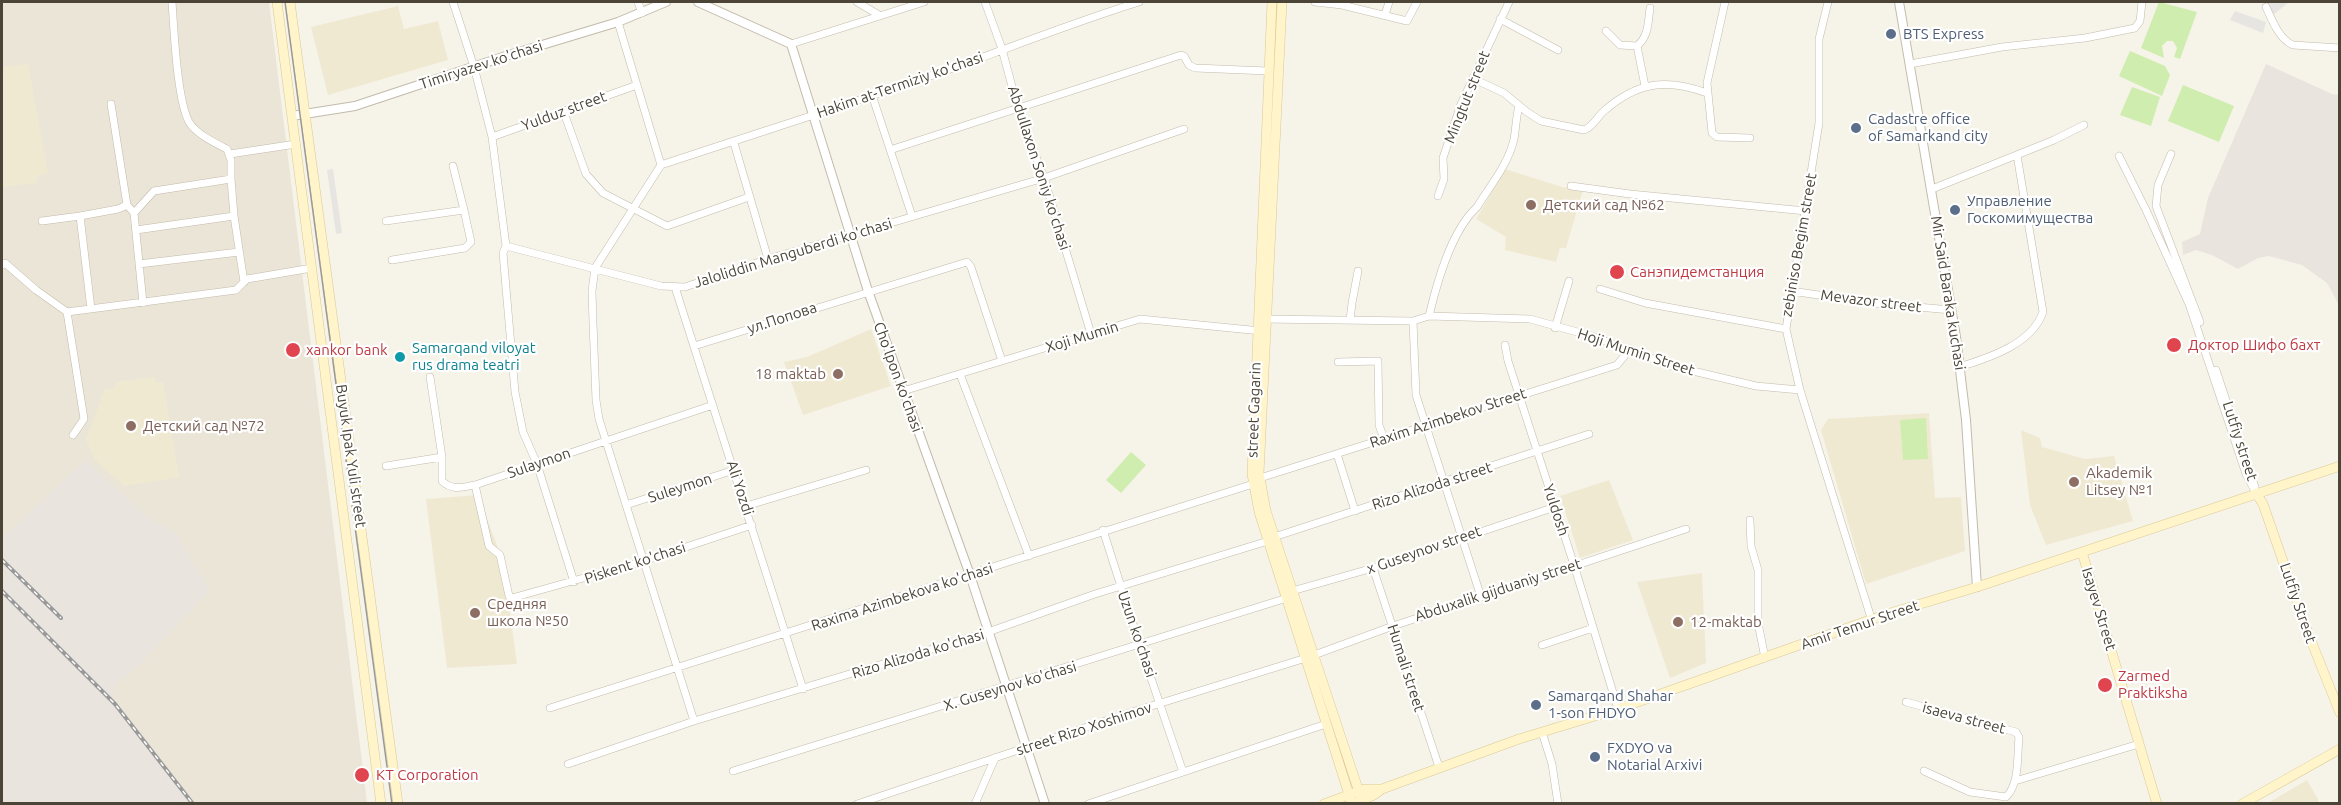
<!DOCTYPE html>
<html>
<head>
<meta charset="utf-8">
<style>
  body { margin:0 }
  #map { position:relative; width:2341px; height:805px; overflow:hidden; background:#f6f3e9; font-family:Ubuntu,sans-serif }
  canvas { display:block }
  .frame { position:absolute; inset:0; border:3px solid #4b4437; pointer-events:none }
</style>
</head>
<body>
<div id="map">
<canvas width="2341" height="805"></canvas>
<div class="frame"></div>
</div>
<script>
const c = document.querySelector('canvas').getContext('2d');
c.lineJoin = 'round';
function fill(path, color) {
  c.fillStyle = color;
  c.fill(path, 'evenodd');
}
function strokePath(path, color, width, dash) {
  c.strokeStyle = color;
  c.lineWidth = width;
  c.lineCap = dash ? 'butt' : 'round';
  c.setLineDash(dash || []);
  c.stroke(path);
}
function write(font, color, halo, rows, align = 'center') {
  c.font = font + ' Ubuntu,sans-serif';
  c.lineWidth = 4.5;
  c.setLineDash([]);
  c.textBaseline = 'middle';
  c.strokeStyle = halo;
  c.fillStyle = color;
  for (const [text, x, y, turn = 0] of rows) {
    c.save();
    c.translate(x, y);
    c.rotate((+turn || 0) * Math.PI / 180);
    c.textAlign = isNaN(turn) ? turn : align;
    if (halo) c.strokeText(text, 0, 0);
    c.fillText(text, 0, 0);
    c.restore();
  }
}
const residential = new Path2D(`
  M2,2H269L367,803L2,804Z`);
const industrial = new Path2D(`
  M2266,64L2332,94L2339,95V305L2327,283L2302,265L2269,256L2258,258L2238,269L2212,255L2196,250L2183,255L2182,242L2200,234L2208,198Z
  M85,460L146,515L177,535L209,591L142,662L115,685L111,700L191,803H2V539Z`);
const education = new Path2D(`
  M398,6L404,29L438,21L448,60L328,95L311,27Z
  M28,64L48,173L38,176L37,183L2,187V67Z
  M1505,169L1562,187L1583,190L1566,248H1560L1556,262L1505,250L1506,237L1476,219Z
  M871,329L891,386L803,415L784,362L807,357Z
  M154,377L156,382H163L179,477L124,486L94,459L86,439L105,389L115,388V382Z
  M1929,413L1935,498L1961,497L1965,551L1866,584L1821,430L1828,419Z
  M2021,430L2040,438L2042,447L2085,459L2114,456L2133,521L2046,545L2030,505Z
  M1609,480L1633,540L1580,558L1560,496Z
  M478,495L503,561L517,664L447,668L426,499Z
  M1702,573L1706,663L1670,678L1637,582Z
  M2307,780L2318,799V803H2268Z`);
const green = new Path2D(`
  M2159,2L2197,12L2180,59L2174,57L2177,48L2173,41H2167L2162,46L2164,58L2141,48Z
  M2130,51L2165,66L2170,75L2162,96L2119,76Z
  M2183,85L2234,106L2219,142L2168,121Z
  M2132,87L2160,97L2151,126L2120,115Z
  M1926,418L1928,459L1903,460L1900,420Z
  M1131,452L1146,465L1121,493L1106,480Z`);
const parking = new Path2D(`
  M2267,2H2289L2273,15Z
  M2235,11L2266,22L2263,33L2230,20Z
  M333,169L342,233L336,234L327,170Z`);
const minor = new Path2D(`
  M453,2L474,67L492,137L506,246L503,253L515,392L523,432L537,464L574,582
  M638,2L642,13
  M857,2L879,15
  M985,2L1002,49L1018,109L1044,178L1091,334
  M1315,2L1342,5L1407,21L1417,2
  M1725,2L1707,83L1712,133L1717,137L1750,138
  M1828,2L1819,39V123L1786,329L1800,390L1872,621
  M2266,7C2272,20 2279,39 2293,45L2340,48
  M1385,15L1389,2
  M1500,19L1558,50
  M618,22L661,165L595,268L592,291L593,323L596,400L599,419L694,721
  M1606,31L1620,45L1637,46
  M791,44L924,2
  M1910,64L2002,47L2085,38L2135,28L2140,21L2142,2
  M1474,79L1504,93L1527,112L1541,121L1584,130C1593,127 1597,117 1604,111C1637,82 1666,78 1707,93
  M1645,86L1637,46C1649,36 1648,22 1650,8
  M872,95L912,216
  M111,104L127,205L134,213L143,303
  M563,110L586,174L603,193L667,226L749,197
  M492,137L637,85
  M734,143L768,259
  M890,150L1181,55L1184,56L1189,65L1195,68L1268,71
  M230,154L296,144
  M2171,154L2158,185L2156,206L2200,322
  M2119,156L2146,210L2189,304L2246,474L2256,493
  M661,165C760,132 860,101 959,66C1019,44 1078,21 1139,2
  M231,179L234,216L244,282
  M1571,186L1630,194L1806,211
  M1932,189L2054,140L2084,125
  M1438,196L1444,179L1443,158L1461,104L1509,2
  M134,213L154,191L231,179V160L227,149C215,143 196,134 189,122C177,100 174,29 172,2
  M42,221L80,216
  M386,221L464,210L453,166
  M136,230L234,216
  M506,246L661,286L685,287L768,259L1044,178L1184,129
  M392,260L465,248L471,242L464,210
  M139,264L239,252
  M2,265L5,263L36,290L67,312L236,290L247,279L312,268
  M675,287L803,689
  M1600,289L1645,303L1786,329
  M1791,291L1873,303L1951,310
  M91,309L80,216L118,209L127,205
  M67,312L84,419L73,435
  M1429,316C1437,282 1451,231 1477,207C1490,186 1509,163 1514,139C1516,128 1516,117 1519,106
  M1262,319L1413,321L1429,316L1530,319L1592,336L1672,366L1756,386L1800,390
  M1350,320L1352,303L1358,271
  M1413,321L1416,395L1481,597
  M1555,328L1569,281
  M1505,345L1508,361L1574,565L1618,709
  M694,346L967,262L971,267L1002,361
  M1338,362L1378,361L1379,425L1384,439
  M1959,367C1989,358 2032,344 2043,312L2017,155
  M2216,370L2255,487
  M960,374L1029,556
  M430,377L442,457
  M903,391L1140,319L1261,331
  M1337,454L1355,511
  M386,466L442,457V481C452,491 463,487 475,485L713,405
  M1260,478L1617,365L1630,349
  M475,485L489,546L500,555L509,596L512,598L644,561L752,525
  M626,505L734,470
  M746,506L866,470
  M1750,520L1751,546L1758,570V623L1765,658
  M1103,530L1140,646L1183,772
  M1274,537L1589,434
  M1373,568L1439,767
  M1292,591L1373,568L1555,507
  M1542,645L1593,628
  M1906,702L2016,732L2019,737C2017,755 2020,784 2006,797L1970,792L1924,771
  M550,708L1253,484
  M1542,732L1552,764L1558,804
  M568,764L694,721L988,632L1095,594L1268,541
  M733,771L1287,598
  M2015,781L2139,744
  M857,804L1132,712L1306,658L1393,626L1686,529
  M975,804L995,758
  M1088,804L1326,724`);
const tertiary = new Path2D(`
  M698,2L791,44L868,291L970,575L1045,804
  M1899,2L1956,337L1966,420L1977,587
  M292,116L355,106L509,55L618,22L666,2`);
const secondary = new Path2D(`
  M277,2L381,804
  M290,2L398,804
  M1272,2L1252,474L1259,512L1352,804
  M1282,2L1259,473L1266,511L1363,804
  M2256,493L2263,504L2308,633L2340,713
  M2082,552L2157,804
  M1324,804L1365,789H1382
  M1352,804L1374,795L1382,789L1519,739L1618,709L1887,614L1977,587L2340,466
  M2242,804L2340,749`);
const tram = new Path2D(`
  M285,2L392,804`);
const rail = new Path2D(`
  M2,560L61,618
  M2,591L115,704L193,804`);
const markers = [
  [1891,34,6,"#5c6f8a"],
  [1856,128,6,"#5c6f8a"],
  [1531,205,6,"#8d6e63"],
  [1955,210,6,"#5c6f8a"],
  [1617,272,8,"#e0444e"],
  [2174,345,8,"#e0444e"],
  [293,350,8,"#e0444e"],
  [400,357,6,"#0f9aa8"],
  [838,374,6,"#8d6e63"],
  [131,426,6,"#8d6e63"],
  [2074,482,6,"#8d6e63"],
  [475,613,6,"#8d6e63"],
  [1678,622,6,"#8d6e63"],
  [2105,685,8,"#e0444e"],
  [1536,705,6,"#5c6f8a"],
  [1595,757,6,"#5c6f8a"],
  [362,775,8,"#e0444e"]
];
const serviceNames = [
  ["BTS Express",1903,34],
  ["Cadastre office",1868,119],
  ["of Samarkand city",1868,136],
  ["Управление",1967,201],
  ["Госкомимущества",1967,218],
  ["Samarqand Shahar",1548,696],
  ["1-son FHDYO",1548,713],
  ["FXDYO va",1607,748],
  ["Notarial Arxivi",1607,765]
];
const streetNames = [
  ["Timiryazev ko'chasi",481,65,-18],
  ["Hakim at-Termiziy ko'chasi",900,85,-19],
  ["Mingtut street",1467,97,-68],
  ["Yulduz street",564,111,-20],
  ["Abdullaxon Soniy ko'chasi",1039,168,72],
  ["zebiniso Begim street",1799,245,-80],
  ["Jaloliddin Manguberdi ko'chasi",793,253,-17],
  ["Mir Said Baraka kuchasi",1948,293,81],
  ["Mevazor street",1871,301,7],
  ["ул.Попова",782,318,-18],
  ["Xoji Mumin",1082,337,-17],
  ["Hoji Mumin Street",1636,352,18],
  ["Cho'lpon ko'chasi",898,377,70],
  ["street Gagarin",1254,410,-88],
  ["Raxim Azimbekov Street",1448,418,-18],
  ["Lutfiy street",2240,441,72],
  ["Buyuk Ipak Yuli street",351,456,82],
  ["Sulaymon",539,463,-19],
  ["Rizo Alizoda street",1432,486,-18],
  ["Suleymon",680,488,-18],
  ["Ali Yozdi",740,488,72],
  ["Yuldosh",1556,510,72],
  ["x Guseynov street",1424,550,-19],
  ["Piskent ko'chasi",635,563,-18],
  ["Abduxalik gijduaniy street",1498,590,-18],
  ["Raxima Azimbekova ko'chasi",902,597,-18],
  ["Lutfiy Street",2298,603,71],
  ["Isayev Street",2099,609,73],
  ["Amir Temur Street",1860,625,-19],
  ["Uzun ko'chasi",1137,634,71],
  ["Rizo Alizoda ko'chasi",918,654,-17],
  ["Humali street",1406,668,72],
  ["X. Guseynov ko'chasi",1010,686,-17],
  ["isaeva street",1964,718,15],
  ["street Rizo Xoshimov",1084,729,-18]
];
const educationNames = [
  ["Детский сад №62",1543,205],
  ["18 maktab",826,374,"right"],
  ["Детский сад №72",143,426],
  ["Akademik",2086,473],
  ["Litsey №1",2086,490],
  ["Средняя",487,604],
  ["школа №50",487,621],
  ["12-maktab",1690,622]
];
const healthNames = [
  ["Санэпидемстанция",1630,272],
  ["Доктор Шифо бахт",2188,345],
  ["xankor bank",306,350],
  ["Zarmed",2118,676],
  ["Praktiksha",2118,693],
  ["KT Corporation",376,775]
];
const cultureNames = [
  ["Samarqand viloyat",412,348],
  ["rus drama teatri",412,365]
];
fill(residential, '#eae5d7');
fill(industrial, '#e9e4de');
fill(education, '#f0e9d2');
fill(green, '#cfedaf');
fill(parking, '#e7e5e1');
strokePath(minor, '#c3bbab', 8);
strokePath(tertiary, '#c3bbab', 10);
strokePath(secondary, '#daca96', 10);
strokePath(minor, '#fff', 7);
strokePath(tertiary, '#fff', 8);
strokePath(secondary, '#fff4ca', 9);
strokePath(tram, '#999', 1.5);
strokePath(rail, '#999', 4);
strokePath(rail, '#fff', 1.5, [4.5]);
for (const [x, y, r, color] of markers) {
  const dot = new Path2D();
  dot.arc(x, y, r, 0, 2 * Math.PI);
  c.fillStyle = color;
  c.fill(dot);
  strokePath(dot, '#fff', 2);
}
write('15px', '#4e5e75', '#fff', serviceNames, 'left');
write('15px', '#4b4437', '#fff', streetNames);
write('15px', '#785e54', '#fff', educationNames, 'left');
write('15px', '#be3a42', '#fff', healthNames, 'left');
write('15px', '#0d838f', '#fff', cultureNames, 'left');
</script>
</body>
</html>
